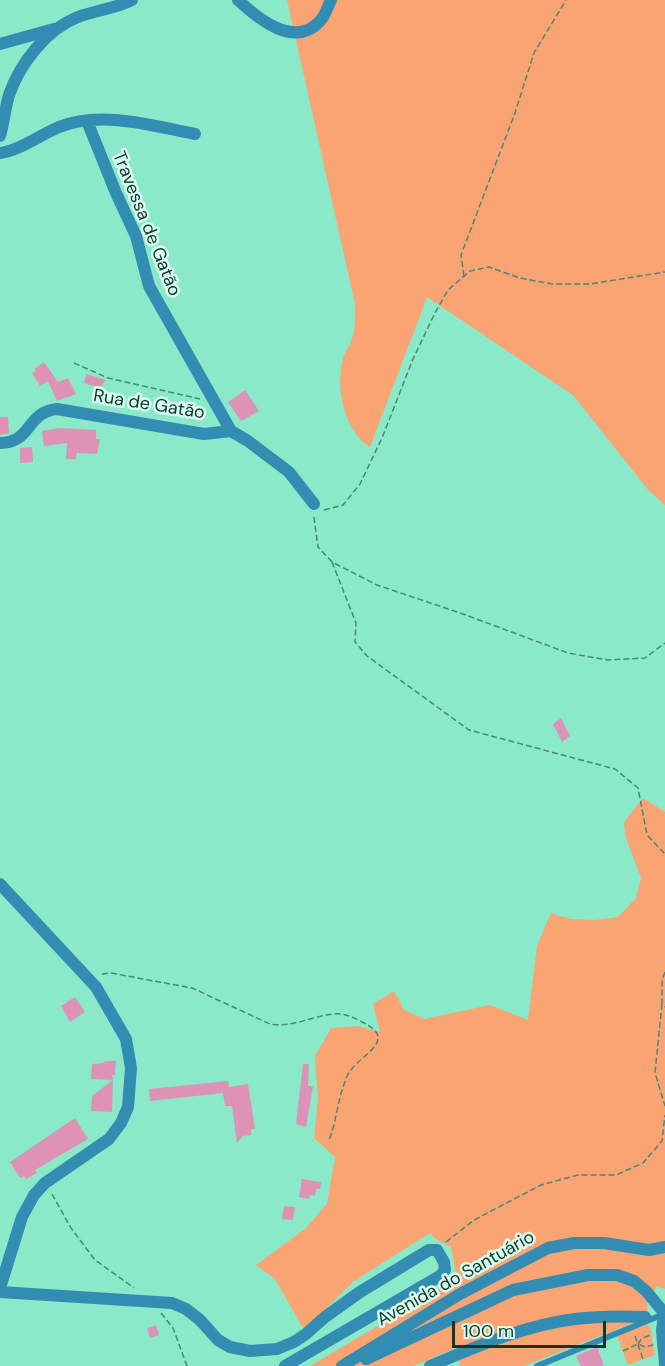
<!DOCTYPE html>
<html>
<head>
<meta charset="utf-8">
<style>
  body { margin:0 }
  #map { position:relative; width:665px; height:1366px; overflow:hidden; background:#8ae9c8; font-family:"DM Sans",sans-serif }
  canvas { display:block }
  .scale { position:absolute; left:452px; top:1321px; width:154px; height:27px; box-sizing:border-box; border:3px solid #10392d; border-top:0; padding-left:8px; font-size:18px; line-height:21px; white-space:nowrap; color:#10392d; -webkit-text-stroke:4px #dafdef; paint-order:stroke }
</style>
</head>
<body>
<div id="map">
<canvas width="665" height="1366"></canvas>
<div class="scale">100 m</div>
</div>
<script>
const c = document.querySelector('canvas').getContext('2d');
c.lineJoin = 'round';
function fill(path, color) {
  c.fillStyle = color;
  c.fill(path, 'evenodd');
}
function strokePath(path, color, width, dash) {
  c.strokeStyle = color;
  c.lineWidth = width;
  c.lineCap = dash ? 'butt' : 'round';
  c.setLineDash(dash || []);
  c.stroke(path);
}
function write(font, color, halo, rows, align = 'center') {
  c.font = font + ' "DM Sans",sans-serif';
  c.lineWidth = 5;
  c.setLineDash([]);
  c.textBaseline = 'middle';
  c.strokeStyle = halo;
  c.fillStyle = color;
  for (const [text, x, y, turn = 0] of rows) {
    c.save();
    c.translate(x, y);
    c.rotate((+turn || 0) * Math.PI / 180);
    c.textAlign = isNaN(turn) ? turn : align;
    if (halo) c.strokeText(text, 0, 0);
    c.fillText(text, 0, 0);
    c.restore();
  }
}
const green = new Path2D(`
  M287,0H665V505L649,491L573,395L427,297L370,447C345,431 336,391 342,363C343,355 348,349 351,341C356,330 355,317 355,304Z
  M643,798L665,812V1289L657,1286L647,1301L648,1317L524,1366H460L458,1347L414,1366H310L457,1279L451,1247L434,1238L430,1233L354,1281L304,1330L275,1279L256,1265L305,1229L327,1204L335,1157L314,1138L318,1098L315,1056L331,1028L357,1026L380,1032L373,1004L394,991L404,1010L425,1019L490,1005L528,1020L537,946L551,913L571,919L595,920L618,917L636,898L641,878L626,838L624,822Z
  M646,1324L650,1326L655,1355L628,1365L617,1335Z`);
const building = new Path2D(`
  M44,362L58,382L68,378L76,394L57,401L48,381L40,386L32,373L36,371L34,369Z
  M86,374L106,380L100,388L84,383Z
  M245,390L259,411L241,421L228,402Z
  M0,417H8L9,433L0,435Z
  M59,428L96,430V439H100L97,454L77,453L76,459H66L67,443L44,446L42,431Z
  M32,447L33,462L20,463V448Z
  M561,718L570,736L562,742L553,724Z
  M75,997L85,1012L70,1022L61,1006Z
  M105,1061H116L115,1075H112L113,1080L112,1112L91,1111L92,1096L113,1080L91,1079L92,1064L104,1063Z
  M303,1064H309L308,1086H313L306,1127L296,1124Z
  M228,1081L229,1087L248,1084L255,1129H251V1135L243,1136L237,1143L232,1106H225L223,1093L150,1101L149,1089Z
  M75,1118L88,1139L35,1170L37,1173L26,1179L24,1176L20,1178L10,1162Z
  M302,1179L321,1182L320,1189H316L315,1196L310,1195L309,1199L299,1197Z
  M284,1206L295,1207L293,1220L282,1219Z
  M156,1325L159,1335L150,1338L147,1328Z
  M597,1347L604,1366H581L576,1356Z`);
const path = new Path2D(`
  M464,276L461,255L515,113L534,53L566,0
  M74,363L108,378L200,399
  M324,510L343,505L360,484L382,438L413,359L435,313L448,290L470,271L489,267L520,278L552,284H590L665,272
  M314,517L318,547L332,562L377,585L463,614L568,653L608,660L645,658L665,643
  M332,562L356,623L355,642L367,656L469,730L615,769L638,788L647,835L665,854
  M665,972L662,980V1004L665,1007
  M102,974L111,973L192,988L270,1024C292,1028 312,1016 333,1014C345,1013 353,1017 364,1023C398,1040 361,1055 351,1070C348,1073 346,1078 345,1082C337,1101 337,1121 329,1140
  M662,1004L655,1073L665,1106
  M52,1194L71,1228L95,1260L134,1288
  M446,1242L474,1220L541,1185L578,1175H616L643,1163L662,1141L665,1115
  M161,1313L173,1328L187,1366
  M635,1336L643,1359
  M638,1344L642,1338L651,1335
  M623,1351L638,1344L645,1347L653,1345`);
const lane = new Path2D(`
  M537,1366L664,1314`);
const street = new Path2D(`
  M238,0C258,19 295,49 320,21C325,16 328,6 331,0
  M0,44L54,29
  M87,121L116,193L136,236L149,286L231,431
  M0,136C4,123 5,108 9,95C20,63 47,29 78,17C96,10 115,9 132,0
  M0,153C20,150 40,135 59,127C101,110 153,126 195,134
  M0,443C32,443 26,412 57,409L204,434L231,431L248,441L289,472L314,504
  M0,884L96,987L126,1039L131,1068L128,1107L121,1123L109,1139L45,1183L34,1195L22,1217L0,1288
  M0,1292L172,1303L186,1309L200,1320L218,1340L230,1347L250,1351L277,1349L294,1342L306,1334L325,1317L360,1292L429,1250H437L444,1262L445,1270L440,1276L285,1366
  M664,1314L662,1331L665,1364
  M366,1359L513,1290L588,1275H617L634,1281L646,1291L665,1314
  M342,1366L460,1294L548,1248L574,1243H604L649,1250L665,1247
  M430,1366C476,1347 525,1325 575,1319C599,1316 622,1316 645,1317`);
const streetNames = [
  ["Travessa de Gatão",146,224,68],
  ["Rua de Gatão",149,405,9],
  ["Avenida do Santuário",456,1279,-29]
];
fill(green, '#faa373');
fill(building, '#de92b6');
strokePath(path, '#478973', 1.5, [6, 3]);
strokePath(lane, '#338cb1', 6);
strokePath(street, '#338cb1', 12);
write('18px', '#10392d', '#dafdef', streetNames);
</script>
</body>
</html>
